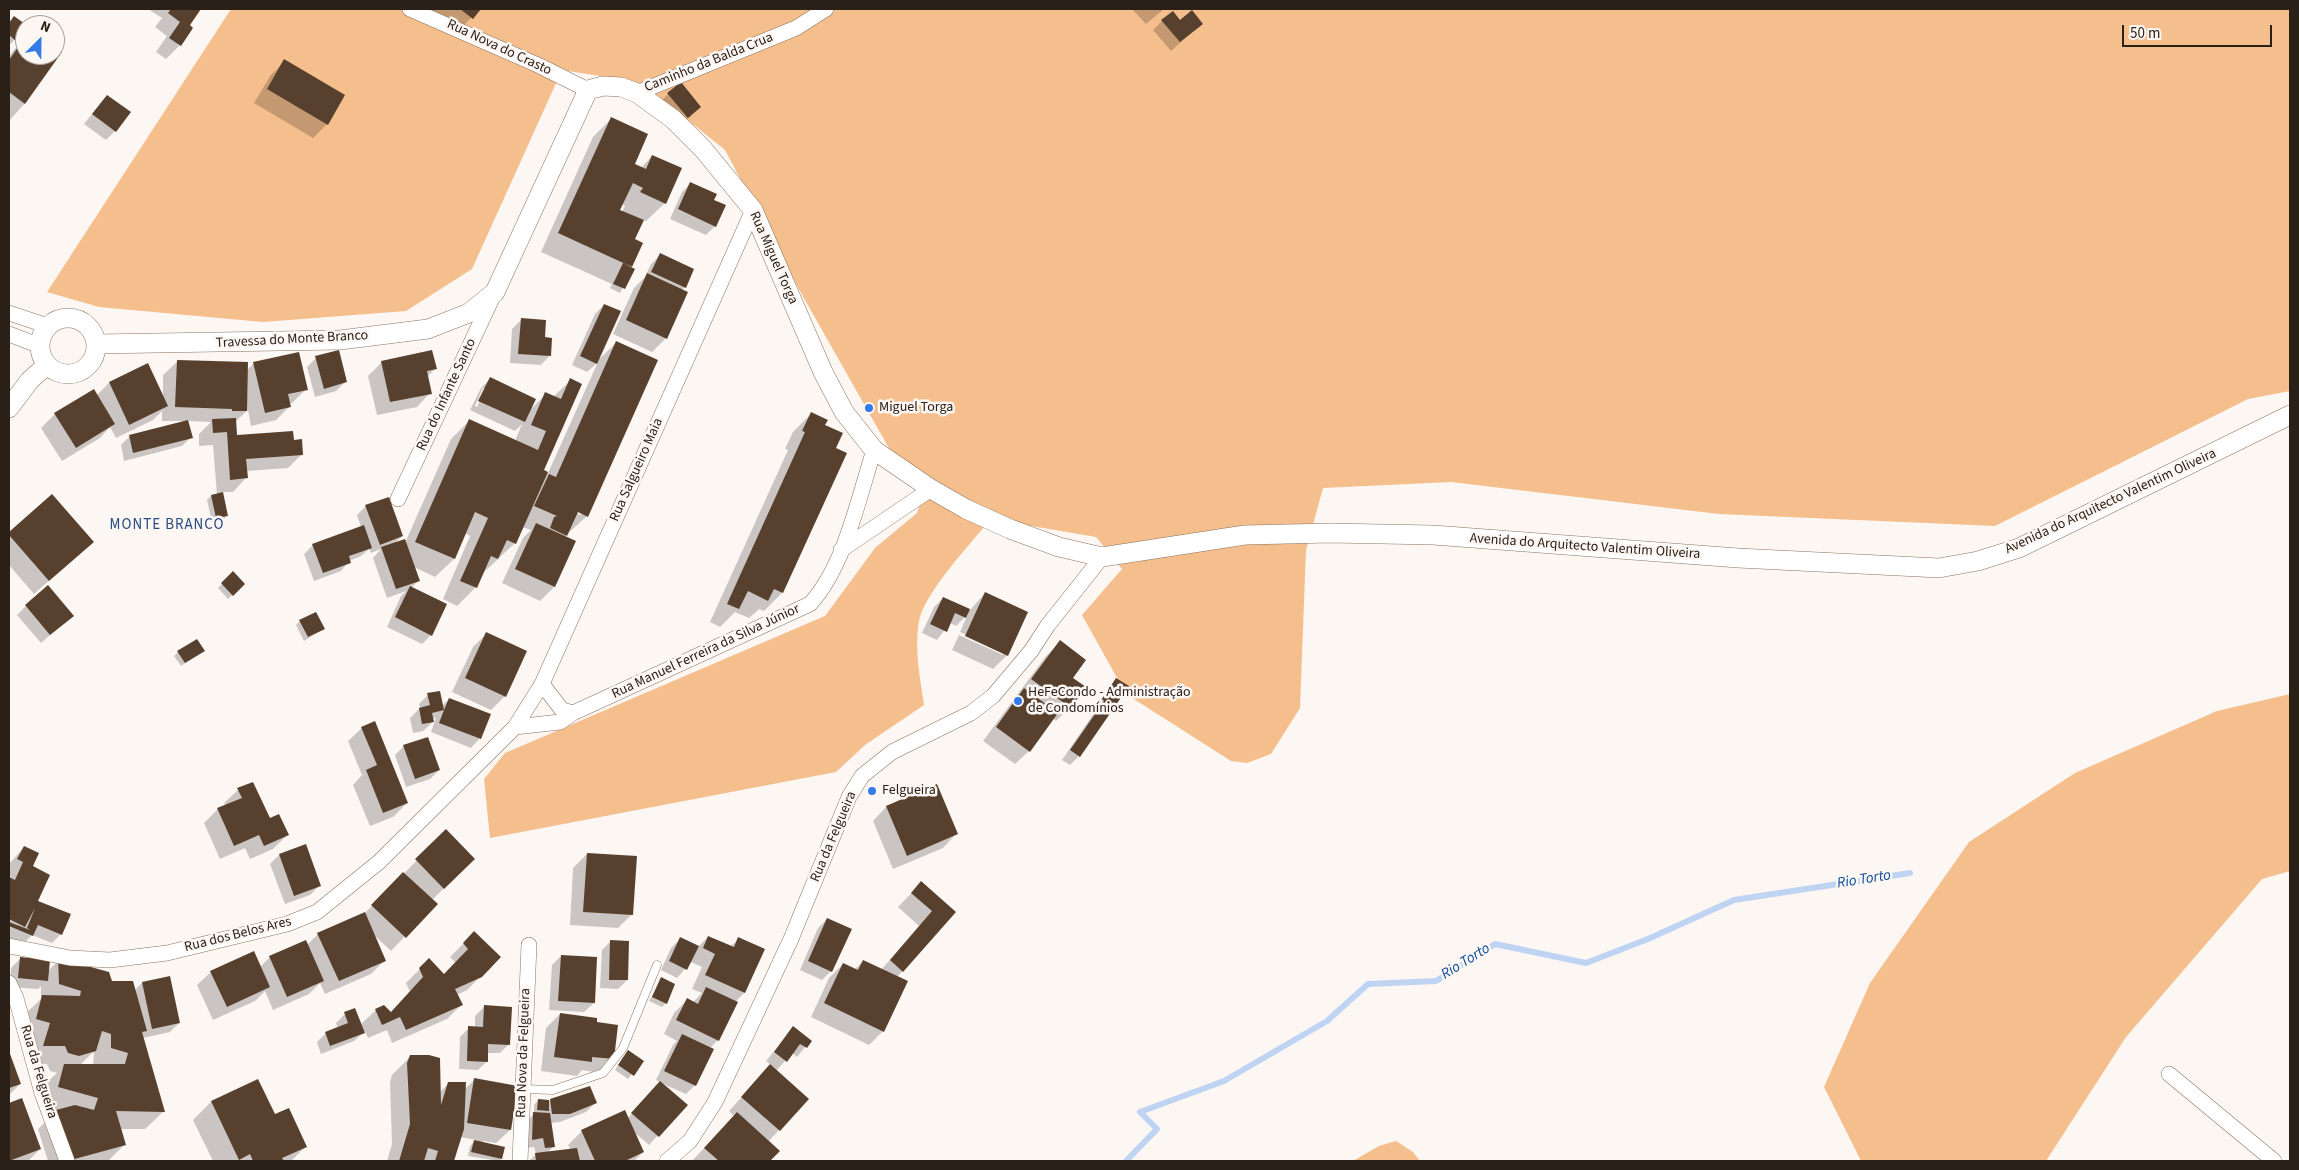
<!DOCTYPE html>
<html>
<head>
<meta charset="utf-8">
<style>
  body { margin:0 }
  #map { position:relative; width:2299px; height:1170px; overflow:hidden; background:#fdf7f3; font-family:"Source Sans 3",sans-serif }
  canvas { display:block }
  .frame { position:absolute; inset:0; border:10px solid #2a2018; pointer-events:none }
  .north { position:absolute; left:15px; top:15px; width:50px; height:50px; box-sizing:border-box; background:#fdf7f3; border:1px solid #a9a19b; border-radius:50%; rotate:23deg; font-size:14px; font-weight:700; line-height:20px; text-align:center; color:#2a2018 }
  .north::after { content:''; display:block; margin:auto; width:18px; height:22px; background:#327ce9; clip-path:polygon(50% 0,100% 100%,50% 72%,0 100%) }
  .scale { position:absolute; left:2122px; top:25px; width:150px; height:22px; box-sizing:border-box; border:2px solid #2a2018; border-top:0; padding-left:6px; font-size:15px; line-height:18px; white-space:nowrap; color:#2a2018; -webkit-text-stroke:4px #fdf7f3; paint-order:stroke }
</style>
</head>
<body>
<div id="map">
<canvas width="2299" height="1170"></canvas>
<div class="frame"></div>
<div class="north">N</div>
<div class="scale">50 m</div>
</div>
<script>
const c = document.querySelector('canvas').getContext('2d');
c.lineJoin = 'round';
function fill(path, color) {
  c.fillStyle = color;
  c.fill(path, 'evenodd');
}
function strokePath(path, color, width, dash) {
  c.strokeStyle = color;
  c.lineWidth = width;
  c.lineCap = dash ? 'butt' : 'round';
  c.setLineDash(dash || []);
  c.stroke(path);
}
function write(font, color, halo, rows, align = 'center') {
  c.font = font + ' "Source Sans 3",sans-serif';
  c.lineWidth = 5;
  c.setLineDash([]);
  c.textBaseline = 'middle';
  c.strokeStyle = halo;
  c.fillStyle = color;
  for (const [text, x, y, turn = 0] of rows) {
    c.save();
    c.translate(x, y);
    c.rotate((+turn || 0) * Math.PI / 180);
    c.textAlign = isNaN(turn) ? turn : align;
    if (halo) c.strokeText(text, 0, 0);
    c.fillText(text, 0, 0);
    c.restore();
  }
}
const green = new Path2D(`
  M231,9H2290V391L2248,399L1995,526L1719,514L1451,482L1323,488L1306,550L1300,708L1271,754L1247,763L1231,761L1126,694L1082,615L1122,569L1096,537L991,519C971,543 925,592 919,621C914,649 920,677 924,705L865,745L836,772L490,838L484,779L505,753L825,616L875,548L917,513L929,477L890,450L801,293L725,150L663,100L606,77L562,70L472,269L406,311L263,322L99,307L47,292Z
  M2290,694V871L2262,879L2126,1037L2046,1161H1861L1824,1087L1870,983L1969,842L2075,773L2217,711Z
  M1396,1141L1413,1152L1420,1161H1353L1379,1146Z`);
const shadow = new Path2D(`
  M148,9H200L188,26L192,28L180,45L166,59L156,52L167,36L155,27L162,18Z
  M428,9H479L458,32Z
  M1132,9H1164L1146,24Z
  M14,18L25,27L11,44L9,42V24Z
  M1162,21L1180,22L1201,24L1171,51L1153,30Z
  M25,37V55H55V49L61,52L25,103L9,121V56Z
  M285,61L343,96L327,124L313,138L254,103L271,75Z
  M668,94L691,116L678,126L659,103Z
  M107,96L115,131L106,140L84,124Z
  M611,119L633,165L641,168L652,156L665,203L646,221L643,220L634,240L629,268L633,269L620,293L610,288L612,284L541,252L593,137ZM622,204L625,206L622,212L619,211Z
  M691,183L712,200L715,226L706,235L670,219L682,192Z
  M660,255L685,287L681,290L666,338L652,352L613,334L634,288L645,277L651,264Z
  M604,305L596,362L616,343L587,516L564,537L574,542L554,587L540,601L502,583L523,538L531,530L522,527L515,543L481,575L476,587L457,606L443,599L470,536L465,533L454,559L435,577L414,567L418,581L411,588L431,635L422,644L387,627L401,596L406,591L387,598L373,558L381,549L371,553L369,549L361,556L349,561L341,571L314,581L304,554L313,545L361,527L357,515L366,506L402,536L393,545L405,543L451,439L469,421L515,441L522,424L515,431L470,410L481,388L490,379L531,409L546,394L553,397L571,380L542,471L548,473L598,362L587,372L572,365L595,314ZM483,388H486L477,407L475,406ZM572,511L581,512V515Z
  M521,320L544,338L550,355L541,365L510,363L512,329Z
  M316,358L345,382L336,391L315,397L307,367Z
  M177,362L247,370L254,363L306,389L292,403L289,404L290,406L276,420L251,426L248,410L235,422L236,437L293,441L302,454L288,468L246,471V478L233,492H222L227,515L223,520L212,522L207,500L211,496L217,495L213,445L199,446V434L211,422L187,421L191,437L182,446L124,461L121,445L130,436L186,421H162V411L153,420L116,438L110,427L100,438L62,461L41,428L55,414L96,396L109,383L163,398V375Z
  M382,362L435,369L427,377L430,393L417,407L377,415L368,376Z
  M811,414L823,425L834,449L845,454L782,593L764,611L759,609L749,618L735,612L720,627L710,622L788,450L785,449L793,432Z
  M52,496L92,542L34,594L9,565V534Z
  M233,573L244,584L228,599L218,588Z
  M985,593L1007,655L993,669L952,650L959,635L1003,655V652L960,632L968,614L956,626L950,623L937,640L922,633L934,607L943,598L970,610Z
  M26,606L63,624L41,643L17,615Z
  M300,621L323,629L304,641L296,625Z
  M486,634L505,696L491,710L452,692L473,647Z
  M1060,642L1072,678L1070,707L1056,721L1052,718L1029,751L1015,764L983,741L1046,656Z
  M203,651L181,666L174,656L178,652Z
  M1117,679L1127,687L1079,756L1070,765L1062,760L1096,710L1094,708Z
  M428,695L442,706L449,699L480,738L471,748L431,732L436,718L432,719L433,722L423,731L413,733L410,718L420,708L419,704Z
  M362,728L407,803L393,817L370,826L353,785L362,775L348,741Z
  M404,746L439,770L430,779L406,787L395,755Z
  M936,786L956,834L943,848L893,869L873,821L886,807Z
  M238,790L287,835L273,849L250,859L245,848L220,859L204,823L218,809L226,806L224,803Z
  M446,831L473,859L432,900L436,904L391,951L373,934L385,960L371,974L325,994L320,983L309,994L273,1010L265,991L255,1001L213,1020L197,985L211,972L260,967L270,957L307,945L318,934L364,914Z
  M24,847L31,867L36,901L61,934L52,943L32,935L23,944L9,939V879L11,876L9,875V864Z
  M587,854L632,914L618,928L570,925L573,868Z
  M279,855L319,886L310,895L285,904L270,864Z
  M921,883L954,912L897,977L883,1031L869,1045L811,1017L829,978L843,964L854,970L863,961L881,970L919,926L898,907Z
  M827,919L831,971L822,980L800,970L818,928Z
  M474,933L500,957L467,990L457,995L461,1005L447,1019L392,1043L387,1030L368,1038L365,1031L354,1041L321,1054L317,1042L326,1033L338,1029L336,1023L345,1014L354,1010L360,1025L376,1010L391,1013L410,992L406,983L429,960L444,975L456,963L450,957Z
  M708,937L730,947L739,939L744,993L735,1002L718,1040L710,1048L695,1085L686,1094L661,1083L686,1105L649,1145L634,1132L643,1152L634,1161H529L536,1154L534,1147L524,1148L525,1123L534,1114V1105L538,1100L548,1103L550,1100L595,1103L586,1112L560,1122L550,1123L554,1146L547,1153L571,1150L568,1145L582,1131L628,1118L660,1082L656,1080L673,1045L677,1041L664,1034L674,1013L687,1000L693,1002L702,993L692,989L702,967L691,962L677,978L661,970L671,948L680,939L698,947Z
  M611,941L627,980L618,989L600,988L602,950Z
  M561,956L594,1003L584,1012L549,1010L552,965Z
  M20,959L48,971L59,960L134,991L142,983L179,1023L170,1032L143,1038L164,1111L145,1129H120L124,1145L108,1161H48L38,1129L58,1110L41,1105L46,1083L57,1073L50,1071L47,1064H26L32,1041L18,1037L24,1015L41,999V986L38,989L10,987L11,968ZM94,1052L93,1065H80L90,1055Z
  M661,979L666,1003L662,1007L649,1001Z
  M484,1007L509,1044L500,1053H487V1061L478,1070L459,1069L460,1037L469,1028H475V1016Z
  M560,1014L596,1023L612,1059L599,1073L582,1070L577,1076L541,1071L546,1028Z
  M793,1028L810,1041L797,1057L792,1053L776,1071L779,1130L768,1142L778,1151L769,1161H692L734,1116L729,1111L771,1065L766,1061Z
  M9,1054L20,1084L9,1095Z
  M624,1056L642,1062L628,1079L615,1070Z
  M410,1057L440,1092L449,1083L464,1090L474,1080L510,1130L496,1143L483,1141V1143L501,1159L499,1161L468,1156L470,1146L476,1140L460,1137L453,1161H387L392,1144L390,1082L392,1075Z
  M22,1099L40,1149L28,1161H9V1104Z
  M211,1102L274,1116L306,1146L291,1161H213L193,1120Z`);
const stream = new Path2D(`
  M1126,1161L1157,1129L1140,1112L1224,1081L1327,1021L1368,984L1436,981L1495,944L1586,963L1648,939L1734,900L1910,873`);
const building = new Path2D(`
  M171,9H201L190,25L193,28L181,46L169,38L180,22L168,13Z
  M460,9H481L473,19Z
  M1192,10L1203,24L1180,42L1161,20L1173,11L1180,20Z
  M14,16L25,24V29L16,41L9,35V23Z
  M25,37V55H55V47L62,52L25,104L9,92V60Z
  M284,59L345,95L328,125L267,89Z
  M681,82L701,107L688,118L667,93Z
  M107,95L131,112L116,132L92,114Z
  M611,117L648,134L635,164L646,169L652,155L682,168L666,204L640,192L643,188L633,183L620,210L644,220L635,239L643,243L632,267L558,233Z
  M690,182L717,194L714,200L726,205L716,227L678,209Z
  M660,253L694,269L686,288L651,272Z
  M623,263L635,269L625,289L613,284Z
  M647,273L688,292L667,339L626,320Z
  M604,304L621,311L597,364L580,356Z
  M521,318L546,320L545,337L552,338L551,356L518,354Z
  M616,341L658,360L588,517L578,512L567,536L550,528L554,517L557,516L534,506L549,474L556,477Z
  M339,350L347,382L324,389L315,356Z
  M432,350L437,369L427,371L432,394L390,402L381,361Z
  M299,352L308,390L288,394L291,407L265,413L253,362Z
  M177,360L248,362L247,411H232V409L175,407Z
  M148,363L168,406L129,425L109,382Z
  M490,377L536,399L525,422L478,401Z
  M570,378L582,384L544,470L548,472L516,544L507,540L498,559L491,556L477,588L460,581L488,518L475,512L455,559L415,542L469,419L538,450L546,431L531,425L545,392L561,399Z
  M94,389L115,424L76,448L54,413Z
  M811,412L828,420L825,425L843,433L836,448L847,453L783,593L774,589L768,601L748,591L739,609L727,604L805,432L802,431Z
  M236,418L237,435L293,431L294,440L302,439L303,455L246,459L248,478L230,480L227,432L213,433L212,419Z
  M188,420L193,438L133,453L129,435Z
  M223,492L228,516L216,518L211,495Z
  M52,494L94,542L49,581L9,535V532Z
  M389,497L403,536L380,545L365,505Z
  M536,523L576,541L555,587L515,569Z
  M364,525L372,548L349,556L351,563L323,573L312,544Z
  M405,539L420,581L396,589L381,547Z
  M233,571L245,584L233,596L221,583Z
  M48,585L74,616L50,635L25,605Z
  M410,586L447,604L432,636L395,617Z
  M985,592L1028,612L1008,656L965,636Z
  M943,597L970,609L966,618L955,613L947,632L930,624Z
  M316,612L325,629L308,637L299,620Z
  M486,632L527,651L506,697L465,678Z
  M197,639L205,651L185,663L177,651Z
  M1060,640L1086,660L1073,678L1086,687L1071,708L1031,679Z
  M1116,678L1129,686L1080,757L1070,750L1104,701L1102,699Z
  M1024,688L1058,713L1030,752L996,727Z
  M440,691L444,710L449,698L491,714L481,739L439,723L444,710L432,713L434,722L422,724L419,708L430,705L427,693Z
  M375,721L408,803L383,813L366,770L377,765L361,727Z
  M428,737L440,770L415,779L403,745Z
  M253,782L270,818L279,814L289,835L264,846L259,835L234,846L217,808L242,798L237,788Z
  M937,784L958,834L907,856L886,806Z
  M446,829L475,859L444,889L415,859Z
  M306,844L321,886L294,896L279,854Z
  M24,846L39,853L33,866L50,875L38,901L71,914L62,935L38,925L33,936L9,926V922L30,930L27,928L35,908L25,927L9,919V877L15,880L23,862L17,859Z
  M587,853L637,856L633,915L583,912Z
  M403,872L438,904L406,938L371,905Z
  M921,881L956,912L903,972L890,960L932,911L911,893Z
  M365,912L386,961L339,981L317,933Z
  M827,918L852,929L832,972L808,961Z
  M474,931L501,957L482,977L455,989L463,1005L406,1030L400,1017L382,1025L375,1009L384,1005L391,1012L423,977L419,968L429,958L444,974L468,949L463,943Z
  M708,936L734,947L738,937L765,949L745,993L705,975L715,954L703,948Z
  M680,937L699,946L687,970L669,961Z
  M306,940L324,981L287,997L269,956Z
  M610,940L629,941L628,980H609Z
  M254,951L270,987L227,1007L210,971Z
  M561,955L597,957L595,1003L558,1001Z
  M20,957L50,960L48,981L18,978Z
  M58,958L109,972L112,981H133L147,1031L142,1032L165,1112L116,1111L126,1145L71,1160L56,1110L75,1105L94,1110L98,1098L58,1087L64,1064H125L128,1053L111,1048V1034L102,1031L96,1051L79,1056L68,1053L65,1046H43L50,1023L36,1019L42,995L80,996L81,991L59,984Z
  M863,960L908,981L884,1032L824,1003L843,963L858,970Z
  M170,976L180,1023L152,1029L142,982Z
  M661,977L675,984L667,1004L652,997Z
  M706,987L738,1002L719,1041L676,1020L687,998L698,1004Z
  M484,1005L512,1007L510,1045L488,1044V1062L467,1061L468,1026L483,1027Z
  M355,1008L365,1033L330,1046L325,1032L348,1023L344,1012Z
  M560,1013L597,1018V1022L618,1025L614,1059L592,1057V1062L554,1057Z
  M793,1026L812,1041L807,1048L800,1044L787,1062L774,1052Z
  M682,1034L714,1049L696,1086L664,1071Z
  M628,1050L644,1061L634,1076L618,1065Z
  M9,1051L21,1084L9,1088Z
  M410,1055H429L440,1058L441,1105L448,1082H466L464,1129L454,1161H435L438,1151L428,1148L424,1161H399L410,1124L407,1063Z
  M770,1064L809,1099L780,1131L741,1097Z
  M474,1078L518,1086L511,1130L467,1123Z
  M258,1079L275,1114L289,1108L307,1147L282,1158L284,1161H253L250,1154L239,1160L211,1101Z
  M660,1081L688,1105L659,1137L631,1113Z
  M590,1086L597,1103L570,1114H552L550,1099Z
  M22,1098L41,1149L9,1161V1103Z
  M538,1099L549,1100V1111L537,1110Z
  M625,1110L644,1152L625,1161H595L581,1130Z
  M533,1112L550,1113L555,1147L545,1148L543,1138L532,1140Z
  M737,1112L780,1151L770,1161H719L704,1148Z
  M474,1140L505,1147L502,1159L471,1152Z
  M577,1148L580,1161H536L535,1153Z`);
const service = new Path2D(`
  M523,1089L553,1090L603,1073L623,1048L657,965`);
const minor = new Path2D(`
  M410,9L540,66L588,90
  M637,93L796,28L826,9
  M9,313L48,326
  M9,334L40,346
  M398,499L494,294
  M841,550L931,489
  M542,684L562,710L573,713L810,604C845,566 858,499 874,450
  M515,727L560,722L573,713
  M9,946L70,958L110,960L167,953L287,924L317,912L379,862L515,727L542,684L753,210
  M9,983L16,998L42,1093L67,1161
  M2169,1074L2274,1161
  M520,1161L529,945
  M667,1161L690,1141L715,1102L791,939L849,797L862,776L892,752L971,713L993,696L1031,651L1048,625L1102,557`);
const tertiary = new Path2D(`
  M40 346a28 28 0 1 1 56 0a28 28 0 1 1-56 0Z
  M96,344L340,340L428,329L469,313L495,292L588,90L603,86L621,87L637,93L673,119L703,149L753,210L823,372L844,412L874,450L931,489L966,509L1010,529L1059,547L1102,557L1245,535L1331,533L1433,535L1738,558L1939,568L1978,561L2019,548L2290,415
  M9,408L30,380L47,365`);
const markers = [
  [869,408,5,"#327ce9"],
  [1018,701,5,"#327ce9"],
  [872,791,5,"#327ce9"]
];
const streetNames = [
  ["Rua Nova do Crasto",499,48,25],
  ["Caminho da Balda Crua",709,63,-22],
  ["Rua Miguel Torga",773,258,66],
  ["Travessa do Monte Branco",292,340,-3],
  ["Rua do Infante Santo",447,395,-65],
  ["Rua Salgueiro Maia",637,470,-66],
  ["Avenida do Arquitecto Valentim Oliveira",2111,502,-25],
  ["Avenida do Arquitecto Valentim Oliveira",1585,547,4],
  ["Rua Manuel Ferreira da Silva Júnior",706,652,-25],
  ["Rua da Felgueira",834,837,-67],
  ["Rua dos Belos Ares",238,935,-14],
  ["Rua Nova da Felgueira",524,1053,-88],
  ["Rua da Felgueira",38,1072,73]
];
const poiNames = [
  ["Miguel Torga",879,408],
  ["HeFeCondo - Administração",1028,693],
  ["de Condomínios",1028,709],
  ["Felgueira",882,791]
];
const neighbourhoodNames = [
  ["MONTE BRANCO",167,526]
];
const waterNames = [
  ["Rio Torto",1864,880,-9],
  ["Rio Torto",1466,962,-32]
];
fill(green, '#f5be8d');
fill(shadow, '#0003');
strokePath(stream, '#bfd3f2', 6);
fill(building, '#57412e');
strokePath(service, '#8b735e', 9);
strokePath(minor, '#8b735e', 16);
strokePath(tertiary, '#8b735e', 20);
strokePath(service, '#fff', 8);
strokePath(minor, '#fff', 15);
strokePath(tertiary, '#fff', 19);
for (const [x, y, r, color] of markers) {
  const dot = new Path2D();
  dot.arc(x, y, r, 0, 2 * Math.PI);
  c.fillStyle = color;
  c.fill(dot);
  strokePath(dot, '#fdf7f3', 2);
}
write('14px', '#2a2018', '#fdf7f3', streetNames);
write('14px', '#2a2018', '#fdf7f3', poiNames, 'left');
c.letterSpacing = '1px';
write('15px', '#264a80', '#fdf7f3', neighbourhoodNames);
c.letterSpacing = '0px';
write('italic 15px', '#09499c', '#fdf7f3', waterNames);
</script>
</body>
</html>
